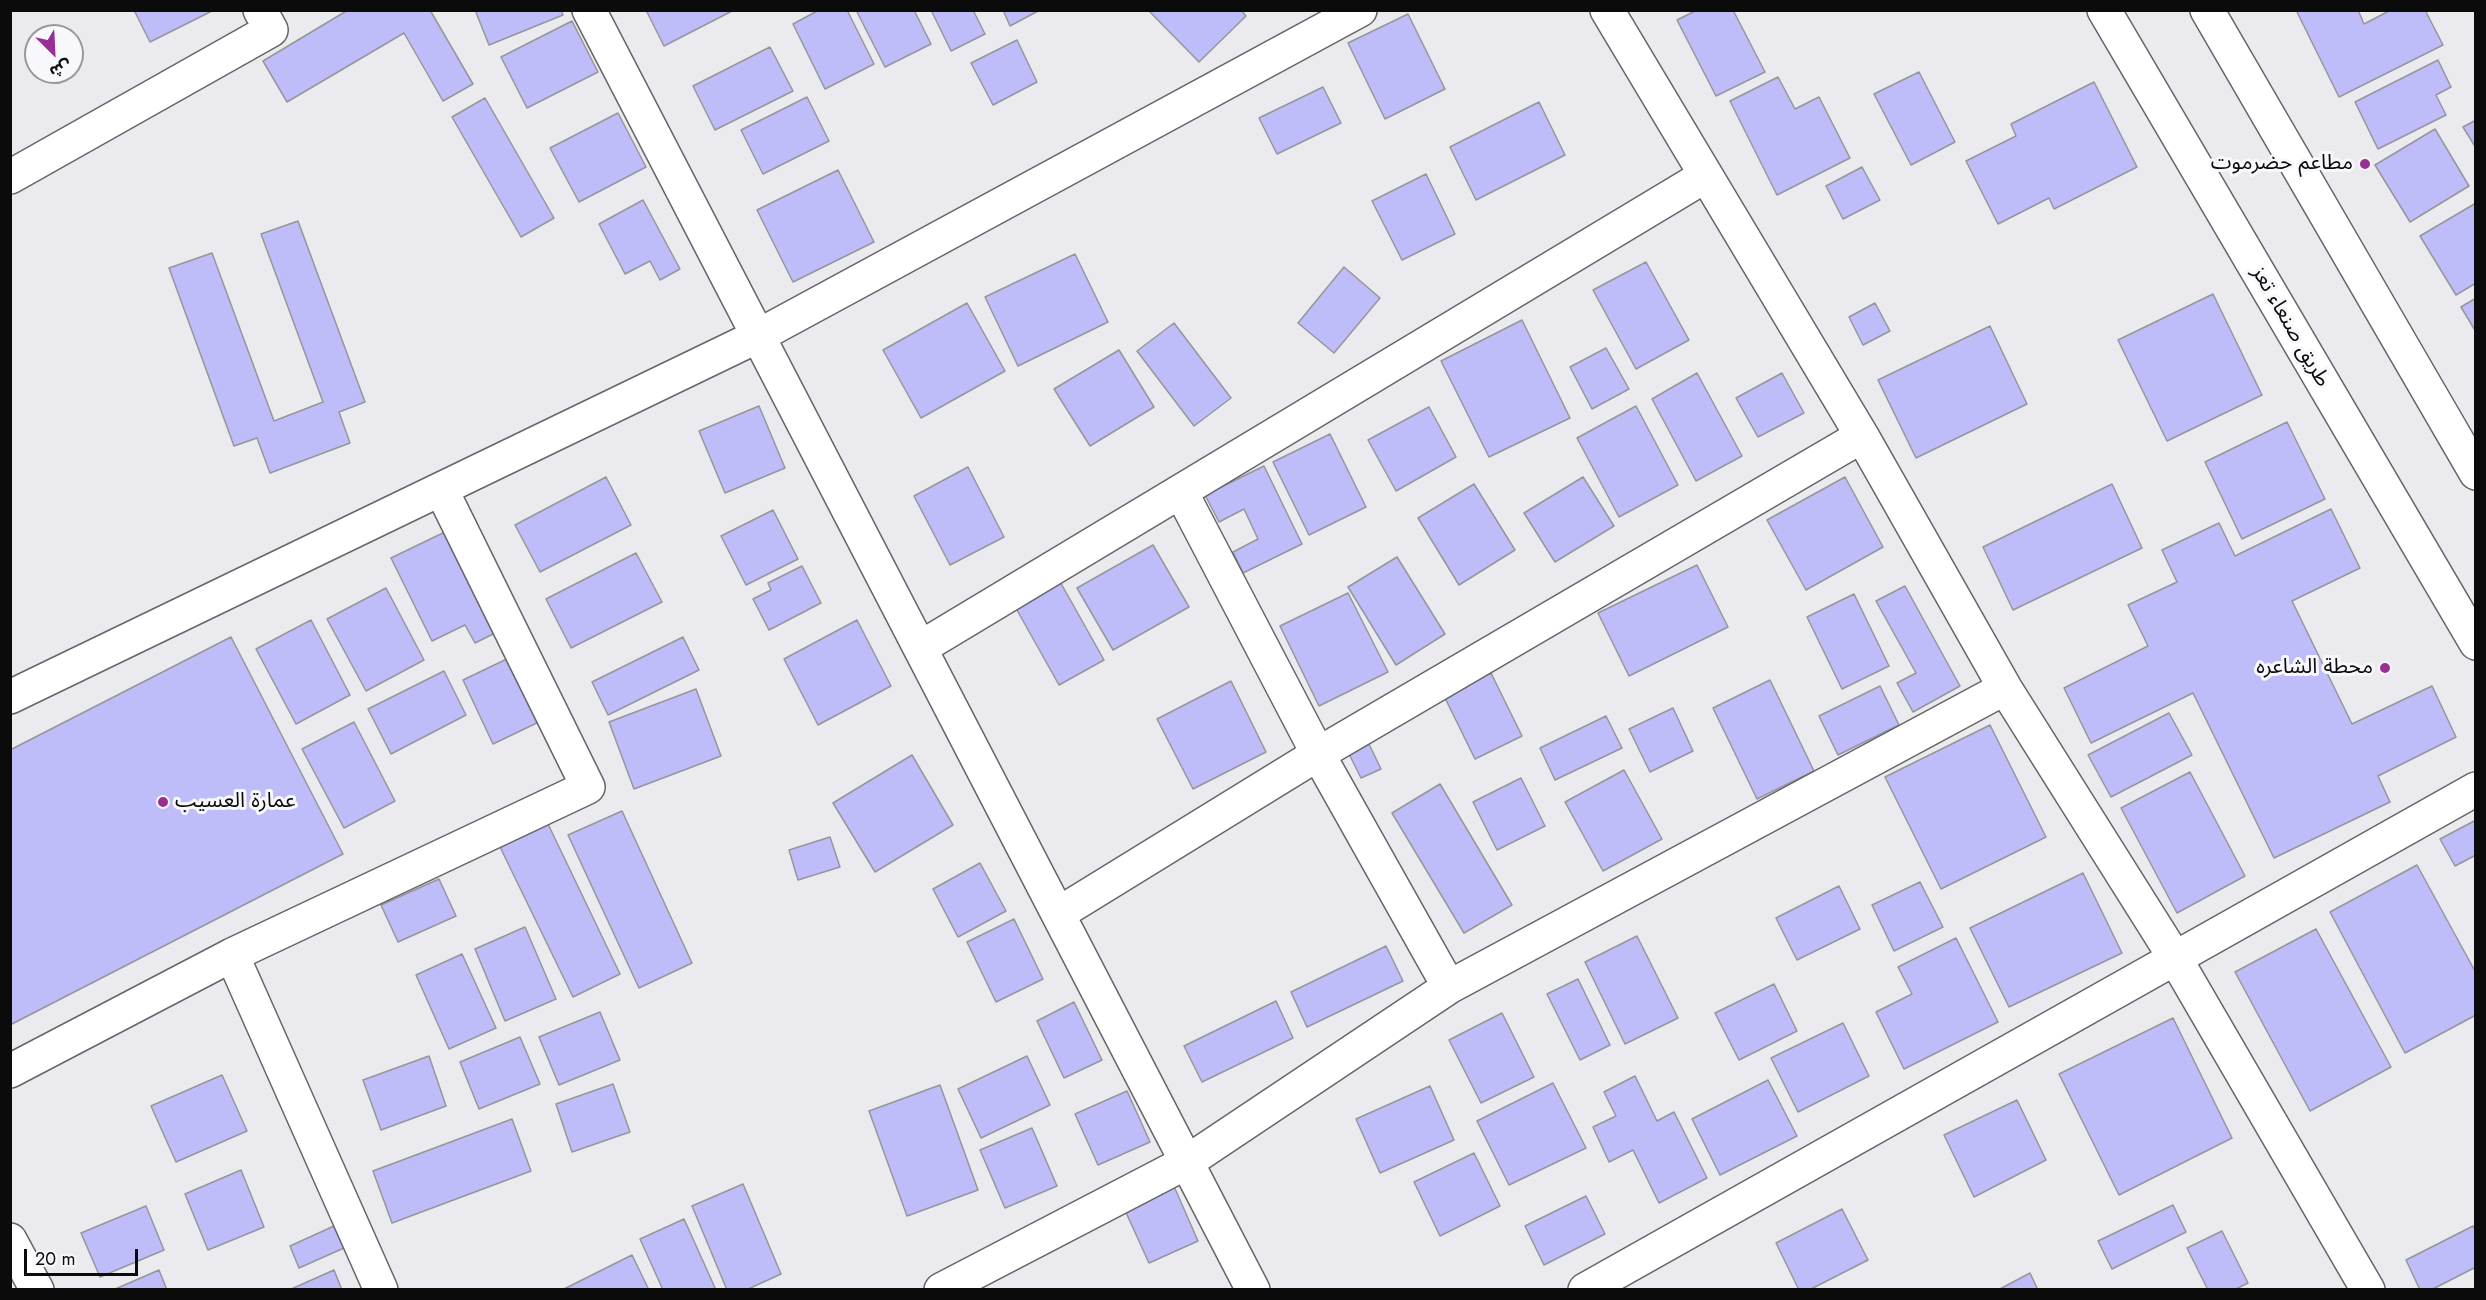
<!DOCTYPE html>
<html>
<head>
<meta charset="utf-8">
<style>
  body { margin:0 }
  #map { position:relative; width:2486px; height:1300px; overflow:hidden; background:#eaeaef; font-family:Jost,"Noto Sans Arabic",sans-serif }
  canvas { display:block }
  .frame { position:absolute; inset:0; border:12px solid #0b0b0c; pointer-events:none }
  .north { position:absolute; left:24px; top:24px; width:60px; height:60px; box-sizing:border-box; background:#f8f8fc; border:2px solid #99999c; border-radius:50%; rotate:156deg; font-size:16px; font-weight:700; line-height:24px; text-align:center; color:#0b0b0c }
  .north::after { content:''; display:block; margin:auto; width:21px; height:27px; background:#992f92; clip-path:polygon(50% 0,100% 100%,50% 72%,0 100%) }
  .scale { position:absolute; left:24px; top:1249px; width:114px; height:27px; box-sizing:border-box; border:3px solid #0b0b0c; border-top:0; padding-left:8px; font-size:18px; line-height:21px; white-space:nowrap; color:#0b0b0c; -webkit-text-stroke:4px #f8f8fc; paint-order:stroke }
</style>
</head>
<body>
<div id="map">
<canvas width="2486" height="1300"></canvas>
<div class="frame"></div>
<div class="north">ش</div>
<div class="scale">20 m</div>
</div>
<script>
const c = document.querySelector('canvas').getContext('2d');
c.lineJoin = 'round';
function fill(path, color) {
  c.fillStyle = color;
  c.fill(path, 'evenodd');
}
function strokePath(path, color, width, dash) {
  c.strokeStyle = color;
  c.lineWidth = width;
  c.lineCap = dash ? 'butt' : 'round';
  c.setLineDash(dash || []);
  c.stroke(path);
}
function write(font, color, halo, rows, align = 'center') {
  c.font = font + ' Jost,"Noto Sans Arabic",sans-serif';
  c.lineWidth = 6;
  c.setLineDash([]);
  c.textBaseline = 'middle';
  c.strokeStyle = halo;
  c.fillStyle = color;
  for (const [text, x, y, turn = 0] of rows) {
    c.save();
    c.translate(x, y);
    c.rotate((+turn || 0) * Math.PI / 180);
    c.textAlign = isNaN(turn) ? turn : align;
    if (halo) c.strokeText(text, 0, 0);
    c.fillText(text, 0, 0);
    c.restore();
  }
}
const building = new Path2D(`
  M134,10H214L150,42Z
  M348,10H430L473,84L443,101L404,33L287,102L263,61Z
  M475,10H561L563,15L489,45Z
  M646,10H734L664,46Z
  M819,10H847L874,64L825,89L793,24Z
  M856,10H914L931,44L885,67Z
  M931,10H973L985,34L951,51Z
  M1003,10H1040L1010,26Z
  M1148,10H1241L1246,16L1199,62Z
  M1697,10H1733L1765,72L1716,96L1677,20Z
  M2296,10H2358L2364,24L2391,10H2425L2443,45L2339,97Z
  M1408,14L1445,89L1385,119L1348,43Z
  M572,21L598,72L527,108L501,57Z
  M1017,40L1037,82L993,105L971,63Z
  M770,47L793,91L715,130L693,86Z
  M2438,60L2451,87L2436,95L2446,115L2378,149L2355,102Z
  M1919,72L1955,142L1911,165L1874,94Z
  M1778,77L1795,109L1819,97L1850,158L1777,195L1730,101Z
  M2094,82L2137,167L2054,209L2049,198L1998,224L1966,161L2016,136L2011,124Z
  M1323,87L1341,123L1277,154L1259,118Z
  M807,97L829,141L763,174L741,130Z
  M485,98L554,218L521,237L452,117Z
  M1539,102L1565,155L1476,200L1450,147Z
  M618,113L646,167L579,202L550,148Z
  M2476,120V148L2463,127Z
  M2435,129L2469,186L2410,222L2375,165Z
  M1862,167L1880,200L1843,219L1826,186Z
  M838,170L874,242L793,282L757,210Z
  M1426,174L1455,234L1402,260L1372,201Z
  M643,200L680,269L660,280L650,261L625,274L599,224Z
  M2476,203V283L2456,295L2420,236Z
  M298,221L365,402L339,412L350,443L270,473L257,438L234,446L169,268L212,253L274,421L323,402L261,234Z
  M1075,254L1108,322L1018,366L985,297Z
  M1646,262L1689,340L1636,369L1593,290Z
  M1344,267L1380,298L1334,353L1298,323Z
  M2213,294L2262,395L2167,441L2118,340Z
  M2476,298V332L2461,307Z
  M967,303L1005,371L921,418L883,350Z
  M1875,303L1890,331L1863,345L1849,317Z
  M1522,320L1570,418L1489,457L1441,361Z
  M1174,323L1231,398L1194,426L1137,351Z
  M1990,326L2027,404L1916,458L1878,380Z
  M1606,348L1629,389L1592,409L1570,367Z
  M1119,350L1154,407L1090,446L1054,389Z
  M1697,373L1742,456L1696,481L1652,399Z
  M1782,373L1804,413L1758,437L1736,398Z
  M759,406L785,468L725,493L699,431Z
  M1636,406L1678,485L1619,517L1577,438Z
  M1429,407L1456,457L1396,491L1368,440Z
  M2287,422L2325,499L2242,539L2205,462Z
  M1330,434L1366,507L1309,535L1273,462Z
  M1264,466L1302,544L1243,573L1233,552L1258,539L1244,509L1219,522L1205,495Z
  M968,467L1004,537L950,565L914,496Z
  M606,477L631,525L540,572L515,525Z
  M1583,477L1614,526L1555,562L1524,513Z
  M1845,477L1883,547L1806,590L1767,520Z
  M1474,484L1515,550L1459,585L1418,518Z
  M2112,484L2142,548L2013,610L1983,547Z
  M2331,509L2360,568L2292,601L2352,724L2432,686L2456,737L2378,776L2390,802L2274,858L2193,693L2091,743L2064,688L2148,646L2128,605L2177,582L2162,550L2219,523L2235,556Z
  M773,510L798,559L746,585L721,536Z
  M449,530L499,631L475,643L465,625L432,641L391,558Z
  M1153,545L1189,607L1113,650L1077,588Z
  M636,553L662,602L571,648L546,599Z
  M1397,557L1445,634L1396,665L1348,587Z
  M1697,565L1728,627L1629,676L1598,613Z
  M802,566L821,603L769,630L753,599L771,590L768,583Z
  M1058,578L1104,660L1059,685L1013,603Z
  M1905,586L1960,686L1913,712L1897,683L1916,673L1876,601Z
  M386,588L424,660L366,691L327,619Z
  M1348,593L1388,672L1319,706L1280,626Z
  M1854,594L1889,666L1842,689L1807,617Z
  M311,620L350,695L296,724L256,649Z
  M857,620L891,686L818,725L784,659Z
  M231,637L343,854L10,1025V750Z
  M683,637L699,670L608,715L592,682Z
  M513,656L543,720L493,744L463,680Z
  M444,671L466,715L391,754L368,709Z
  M1491,673L1522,736L1475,759L1444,696Z
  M1770,680L1814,771L1757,799L1713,708Z
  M1231,681L1266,752L1193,789L1157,719Z
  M1880,686L1899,725L1838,755L1819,716Z
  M696,689L721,756L634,789L609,722Z
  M1673,708L1693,751L1650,772L1629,729Z
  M2169,713L2192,755L2111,797L2088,755Z
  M1606,716L1622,748L1555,780L1540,748Z
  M354,722L395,801L344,828L302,749Z
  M1990,725L2046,837L1941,889L1885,777Z
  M1368,742L1381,769L1361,778L1348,752Z
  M912,755L953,825L875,872L833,803Z
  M1624,770L1662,839L1603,871L1565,802Z
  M2190,772L2245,876L2177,913L2121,808Z
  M1521,778L1545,826L1497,850L1473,802Z
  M1440,784L1512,905L1464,933L1392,813Z
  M622,811L692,963L639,988L568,835Z
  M2476,820V855L2455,866L2440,839Z
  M548,824L620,974L573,997L500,847Z
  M830,837L840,867L798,880L789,850Z
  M980,863L1006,911L958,937L933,889Z
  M2417,865L2476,973V1015L2405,1053L2330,912Z
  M2083,873L2122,953L2009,1007L1970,928Z
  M439,879L456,916L398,942L381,905Z
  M1920,882L1943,927L1894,951L1872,905Z
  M1839,886L1860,929L1797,960L1776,918Z
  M1014,919L1043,979L996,1002L967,942Z
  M525,927L556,999L505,1021L475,949Z
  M2316,929L2391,1067L2310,1111L2235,972Z
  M1637,936L1678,1018L1625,1044L1585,962Z
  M1956,938L1998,1022L1904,1069L1876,1012L1912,994L1898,967Z
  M1386,946L1403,981L1307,1027L1291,992Z
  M462,954L496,1028L449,1049L416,975Z
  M1578,979L1610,1045L1580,1060L1547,994Z
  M1774,984L1797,1031L1739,1060L1715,1013Z
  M1276,1001L1293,1038L1202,1082L1184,1046Z
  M1074,1002L1102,1060L1064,1078L1037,1021Z
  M600,1012L620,1060L559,1085L539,1037Z
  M1502,1013L1534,1077L1481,1103L1449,1040Z
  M2173,1018L2232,1138L2119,1195L2059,1074Z
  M1843,1023L1869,1076L1798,1112L1771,1058Z
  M520,1037L540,1084L479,1109L460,1062Z
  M429,1056L446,1106L381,1130L363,1080Z
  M1027,1056L1050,1105L981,1138L958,1089Z
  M222,1075L247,1131L176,1162L151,1106Z
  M1635,1076L1657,1121L1674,1112L1707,1178L1659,1203L1633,1150L1609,1162L1593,1127L1616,1116L1604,1092Z
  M1768,1080L1797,1136L1720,1175L1692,1119Z
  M1553,1083L1586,1148L1509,1185L1477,1121Z
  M613,1084L630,1132L572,1152L556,1104Z
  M940,1085L978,1190L907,1216L869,1111Z
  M1430,1086L1454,1140L1380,1173L1356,1119Z
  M1127,1091L1150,1142L1098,1165L1075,1114Z
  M2017,1100L2046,1160L1974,1197L1944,1135Z
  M512,1119L531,1171L392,1223L373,1171Z
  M1032,1128L1057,1186L1005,1208L980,1150Z
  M1474,1153L1500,1206L1440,1236L1414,1182Z
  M241,1170L264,1227L208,1250L185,1194Z
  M743,1184L781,1274L746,1290H727L692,1206Z
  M1173,1184L1198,1241L1149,1263L1123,1206Z
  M1586,1196L1605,1234L1544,1265L1525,1226Z
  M2173,1205L2186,1232L2112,1269L2098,1241Z
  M146,1206L164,1250L100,1277L81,1233Z
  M1842,1209L1868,1260L1809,1290H1799L1776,1243Z
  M684,1219L716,1290H663L640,1239Z
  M334,1226L344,1248L299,1268L290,1246Z
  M2473,1226L2476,1231V1267L2431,1290H2420L2406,1260Z
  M2222,1231L2248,1283L2234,1290H2208L2187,1248Z
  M632,1255L649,1290H562Z
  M159,1270L167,1290H113Z
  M334,1270L342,1290H289Z
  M2030,1273L2038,1290H1998Z`);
const minor = new Path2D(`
  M589,10L1253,1290
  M1607,10L1862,436L2005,688L2175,958L2368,1290
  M10,177L271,30L260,10
  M1181,492L1318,754L1449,987
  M920,648L1705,176
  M10,697L758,336L1360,10
  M1058,914L1318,754L1862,436
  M10,1071L232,955
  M10,1240L37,1290
  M381,1290L232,955L588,787L441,489
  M941,1290L1187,1162L1449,987L2005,688
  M1585,1290L2476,789`);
const trunk = new Path2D(`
  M2104,10L2476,643
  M2207,10L2476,473`);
const markers = [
  [2365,164,6,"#992f92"],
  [2385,668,6,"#992f92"],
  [163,802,6,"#992f92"]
];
const poiNames = [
  ["مطاعم حضرموت",2353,164],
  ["محطة الشاعره",2373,668],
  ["عمارة العسيب",175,802,"left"]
];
const streetNames = [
  ["طريق صنعاء تعز",2290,327,60]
];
fill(building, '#bebcf9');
strokePath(building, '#96969a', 1.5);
strokePath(minor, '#656569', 36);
strokePath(trunk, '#656569', 36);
strokePath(minor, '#fff', 33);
strokePath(trunk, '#fff', 33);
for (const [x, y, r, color] of markers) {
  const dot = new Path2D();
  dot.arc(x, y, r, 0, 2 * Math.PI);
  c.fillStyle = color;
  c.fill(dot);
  strokePath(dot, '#f8f8fc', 2);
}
write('21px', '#0b0b0c', '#f8f8fc', poiNames, 'right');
write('21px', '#0b0b0c', '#f8f8fc', streetNames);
</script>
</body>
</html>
